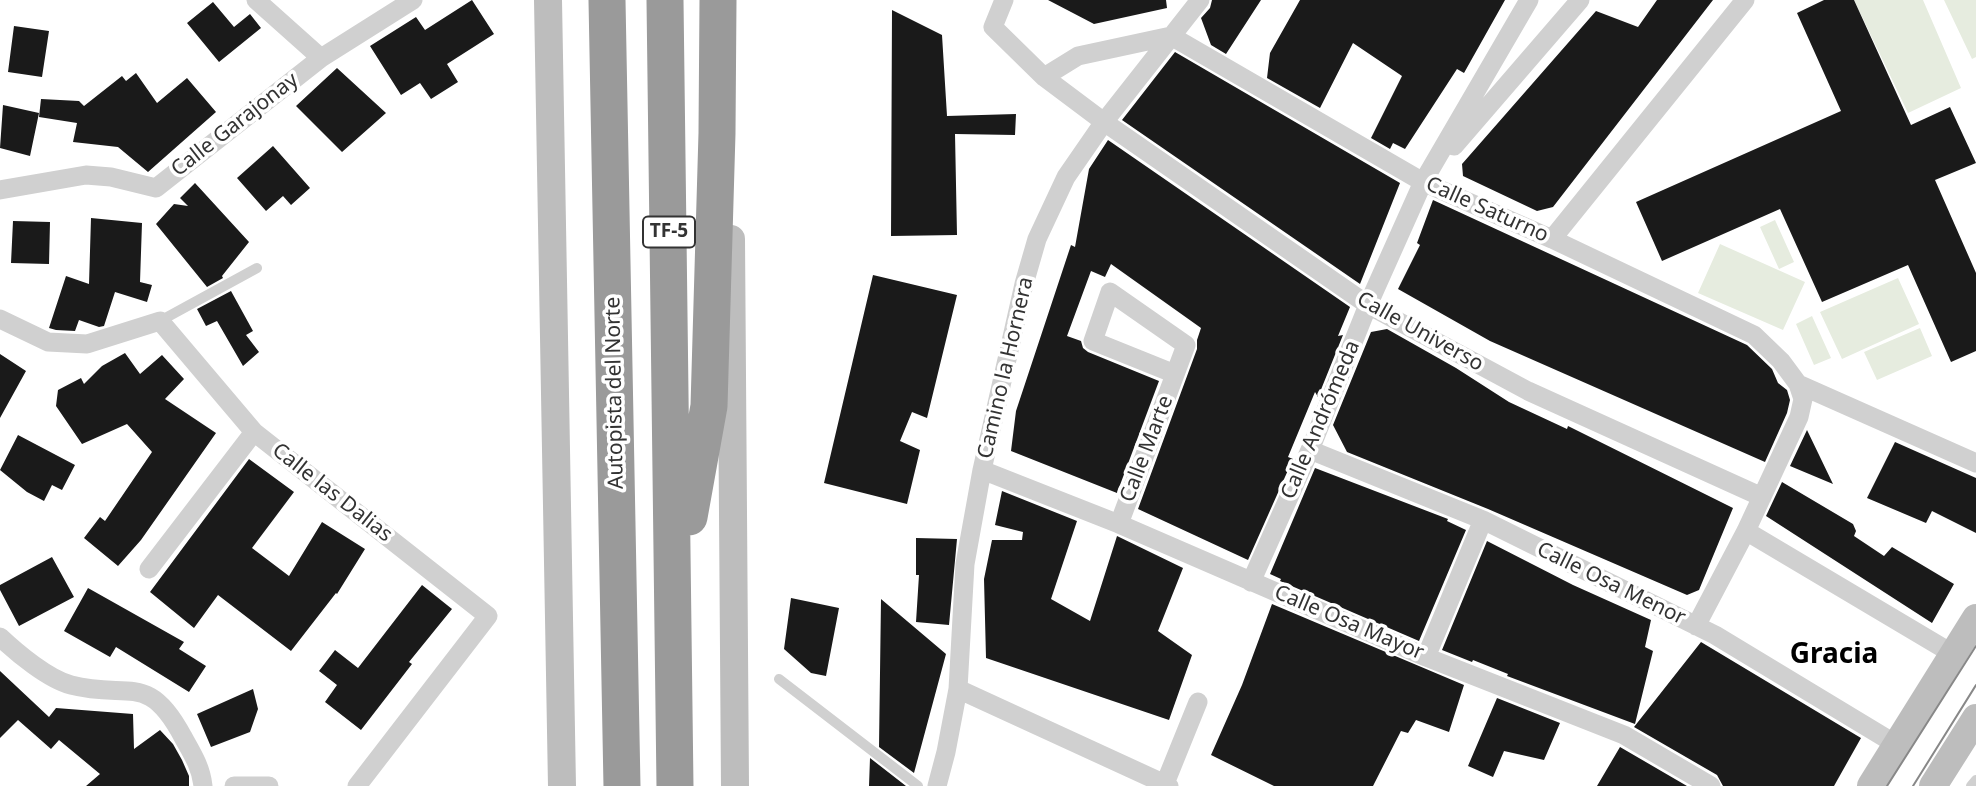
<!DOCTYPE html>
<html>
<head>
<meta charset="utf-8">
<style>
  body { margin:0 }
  canvas { display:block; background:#fff }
</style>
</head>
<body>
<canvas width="1976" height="786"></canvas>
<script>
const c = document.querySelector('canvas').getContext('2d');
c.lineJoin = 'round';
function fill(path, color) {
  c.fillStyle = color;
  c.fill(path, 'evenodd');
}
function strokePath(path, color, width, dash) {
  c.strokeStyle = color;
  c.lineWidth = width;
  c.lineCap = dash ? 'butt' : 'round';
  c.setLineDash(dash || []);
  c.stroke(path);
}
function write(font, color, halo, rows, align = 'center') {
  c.font = font + ' "Noto Sans",sans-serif';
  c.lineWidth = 7;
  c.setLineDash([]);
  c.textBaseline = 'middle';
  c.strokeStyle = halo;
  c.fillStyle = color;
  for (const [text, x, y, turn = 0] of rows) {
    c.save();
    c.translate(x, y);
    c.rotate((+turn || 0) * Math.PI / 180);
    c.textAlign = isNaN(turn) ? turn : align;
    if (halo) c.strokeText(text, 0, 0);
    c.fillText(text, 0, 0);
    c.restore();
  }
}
const green = new Path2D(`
  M1854,0H1923L1961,88L1908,113Z
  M1944,0H1976V57L1972,59Z
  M1775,220L1794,262L1779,269L1760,227Z
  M1720,244L1805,282L1783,330L1698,293Z
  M1898,278L1919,324L1842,359L1820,312Z
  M1812,316L1831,358L1814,365L1796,324Z
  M1920,328L1932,356L1877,380L1864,352Z`);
const building = new Path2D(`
  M472,0L494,34L447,64L458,82L431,99L420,83L401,95L370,46L416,17L425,30Z
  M1048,0H1166L1167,8L1094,24Z
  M1212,0H1261L1226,54L1211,45L1201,18L1210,8Z
  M1300,0H1505L1464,73L1457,69L1405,149L1393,143L1390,149L1371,138L1402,76L1353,43L1320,108L1267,78L1270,53Z
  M1657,0H1713L1553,207L1537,211L1463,176L1462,164L1596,11L1638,27Z
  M1824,0H1854L1911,125L1950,107L1976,163L1935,180L1976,273V351L1951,362L1908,265L1822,302L1780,209L1662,261L1636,202L1841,111L1797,13Z
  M213,2L234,27L250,14L261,28L219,62L187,23Z
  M892,10L942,35L947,116L1016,114L1015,135L955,134L957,235L891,236Z
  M14,26L49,31L42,77L8,72Z
  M1175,52L1400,183L1360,284L1122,120Z
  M337,68L386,113L342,152L296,106Z
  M136,73L157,103L187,78L216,112L148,172L118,147L73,142L77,123L39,117L41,99L79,101L84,106L122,76L126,81Z
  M3,105L39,113L30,156L0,148Z
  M1108,140L1350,307L1338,336L1343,335L1318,397L1315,392L1288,457L1293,459L1248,560L1138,509L1197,349V340L1201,328L1111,264L1105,277L1091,271L1067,336L1081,341L1083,348L1088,352L1159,381L1117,493L1011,451L1016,411L1071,245L1075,247L1089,169Z
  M273,146L310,188L291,205L283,196L266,211L237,178Z
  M195,183L249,242L222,276L223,278L207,287L156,224L174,204L188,206L180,198Z
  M1433,200L1747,345L1772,369L1778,383L1787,390L1790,400L1787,413L1765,462L1490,341L1398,289L1420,245L1417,243Z
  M91,218L142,223L140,282L152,285L147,302L115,292L104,326L99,327L79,320L75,331L56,330L49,328L66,276L89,284Z
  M13,221L50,222L49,264L11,263Z
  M873,275L957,295L927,418L912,412L900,441L920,450L907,504L824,483Z
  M231,291L253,331L246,335L259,352L243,366L217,321L206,326L197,309Z
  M1387,329L1456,368L1509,402L1567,429L1568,426L1733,508L1699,590L1687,595L1488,509L1347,452L1333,425L1371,332Z
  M125,353L140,374L162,355L184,379L165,399L216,433L141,540L118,566L84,538L100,517L105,521L152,452L127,424L82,444L56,406L58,390L81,378L84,384L102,366Z
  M0,354L26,371L0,418Z
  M1807,430L1833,484L1790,466Z
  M18,435L75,465L62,490L52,485L44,501L27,492L0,470Z
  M1895,442L1976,478V533L1932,511L1926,523L1867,498Z
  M249,459L294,492L252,548L289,576L322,522L365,549L337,594L336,593L291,651L218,595L194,628L150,592Z
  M1315,468L1448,519L1447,521L1466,530L1419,641L1280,581L1281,579L1270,574Z
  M1782,482L1853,524L1856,531L1854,536L1884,556L1892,547L1954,584L1932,623L1766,516Z
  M1002,491L1077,521L1051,599L1090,621L1117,536L1183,568L1158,631L1192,655L1169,720L986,658L984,579L992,540H1022L1023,532L995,525Z
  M916,538L957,539L949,625L916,622L919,575H916Z
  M1487,541L1573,585L1651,620L1645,647L1653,651L1635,724L1507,676L1508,674L1473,660L1472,662L1442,650Z
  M52,557L74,597L19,626L0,590V585Z
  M422,585L452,609L409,662L412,664L361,730L325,702L337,685L319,671L335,650L358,668Z
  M88,588L184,642L179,649L206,666L189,692L116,647L110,657L64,631Z
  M791,598L839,608L826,676L811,673L784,649Z
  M881,599L946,654L914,773L879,747Z
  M1272,604L1464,685L1449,732L1416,720L1408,733L1401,731L1373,786H1274L1211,755L1242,685Z
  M1701,642L1861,738L1834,786H1723L1717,775L1634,727Z
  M0,671L49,717L56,708L133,714L134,749L160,730L173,744L182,760L189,776V786H86L100,774L59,740L51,749L18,720L0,738Z
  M253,689L258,709L250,732L211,747L197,714Z
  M1497,698L1560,723L1544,760L1504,751L1493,777L1468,766Z
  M1620,747L1687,786H1597Z
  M870,758L906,786H869Z`);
const lane = new Path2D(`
  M160,321L257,268
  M779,679L918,786
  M1971,786L1976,780`);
const street = new Path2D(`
  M256,0L321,58
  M1004,0L993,27L1044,77L1104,122L1368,305L1528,391L1762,497
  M1044,77L1078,56L1171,36L1423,182L1552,239L1754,335L1781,361L1798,384L1803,399L1799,417L1746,531L1696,626
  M1454,146L1580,0
  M0,190L86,175L111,177L156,188L321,58L413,0
  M1552,239L1745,0
  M0,319L48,342L87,344L160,321L254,432L488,616L357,786
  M1798,384L1976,463
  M1310,450L1483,520L1715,635L1897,745
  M982,470L1119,524L1426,657L1624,735L1711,786
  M1119,524L1186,345L1110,292L1093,341L1175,374
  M1746,531L1953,654
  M149,569L254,432
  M1251,582L1310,450L1368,305L1423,182L1529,0
  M0,637C17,653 48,679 71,685C129,700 148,671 183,737C192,753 201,767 203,786
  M1426,657L1483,520
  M958,689L1169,786
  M234,786H269
  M937,786L946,752L958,689L965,564L982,470L1024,284L1037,239L1066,177L1104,122L1200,0
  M1164,786L1198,702`);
const secondary = new Path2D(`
  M548,0L562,786
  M731,239L735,786
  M1871,786L1976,618
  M1933,786L1976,718`);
const highway = new Path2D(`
  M607,0L622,786
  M665,0L675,786
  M689,517L709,406L717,133L718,0`);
const tram = new Path2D(`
  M1887,786L1976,646
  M1913,786L1976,685`);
const shields = [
  [669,232,52]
];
const shieldNames = [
  ["TF-5",669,232]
];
const streetNames = [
  ["Calle Garajonay",235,125,-38],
  ["Calle Saturno",1487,210,24],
  ["Calle Universo",1420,332,29],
  ["Camino la Hornera",1006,368,-77],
  ["Autopista del Norte",615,393,-91],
  ["Calle Andrómeda",1321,420,-67],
  ["Calle Marte",1147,449,-69],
  ["Calle las Dalias",332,493,38],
  ["Calle Osa Menor",1611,584,26],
  ["Calle Osa Mayor",1349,623,23]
];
const districtNames = [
  ["Gracia",1834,655]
];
fill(green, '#e6ecdf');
fill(building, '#1a1a1a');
strokePath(lane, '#d0d0d0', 10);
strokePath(street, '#d0d0d0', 19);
strokePath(secondary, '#bdbdbd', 28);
strokePath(highway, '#9a9a9a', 37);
strokePath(tram, '#888', 2);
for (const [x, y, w] of shields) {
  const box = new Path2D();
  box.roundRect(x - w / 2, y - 15.5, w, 31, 5);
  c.fillStyle = '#fff';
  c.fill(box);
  strokePath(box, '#333', 2);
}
write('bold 19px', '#333', null, shieldNames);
write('21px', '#333', '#fff', streetNames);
write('bold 28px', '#000', '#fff', districtNames);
</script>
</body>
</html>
